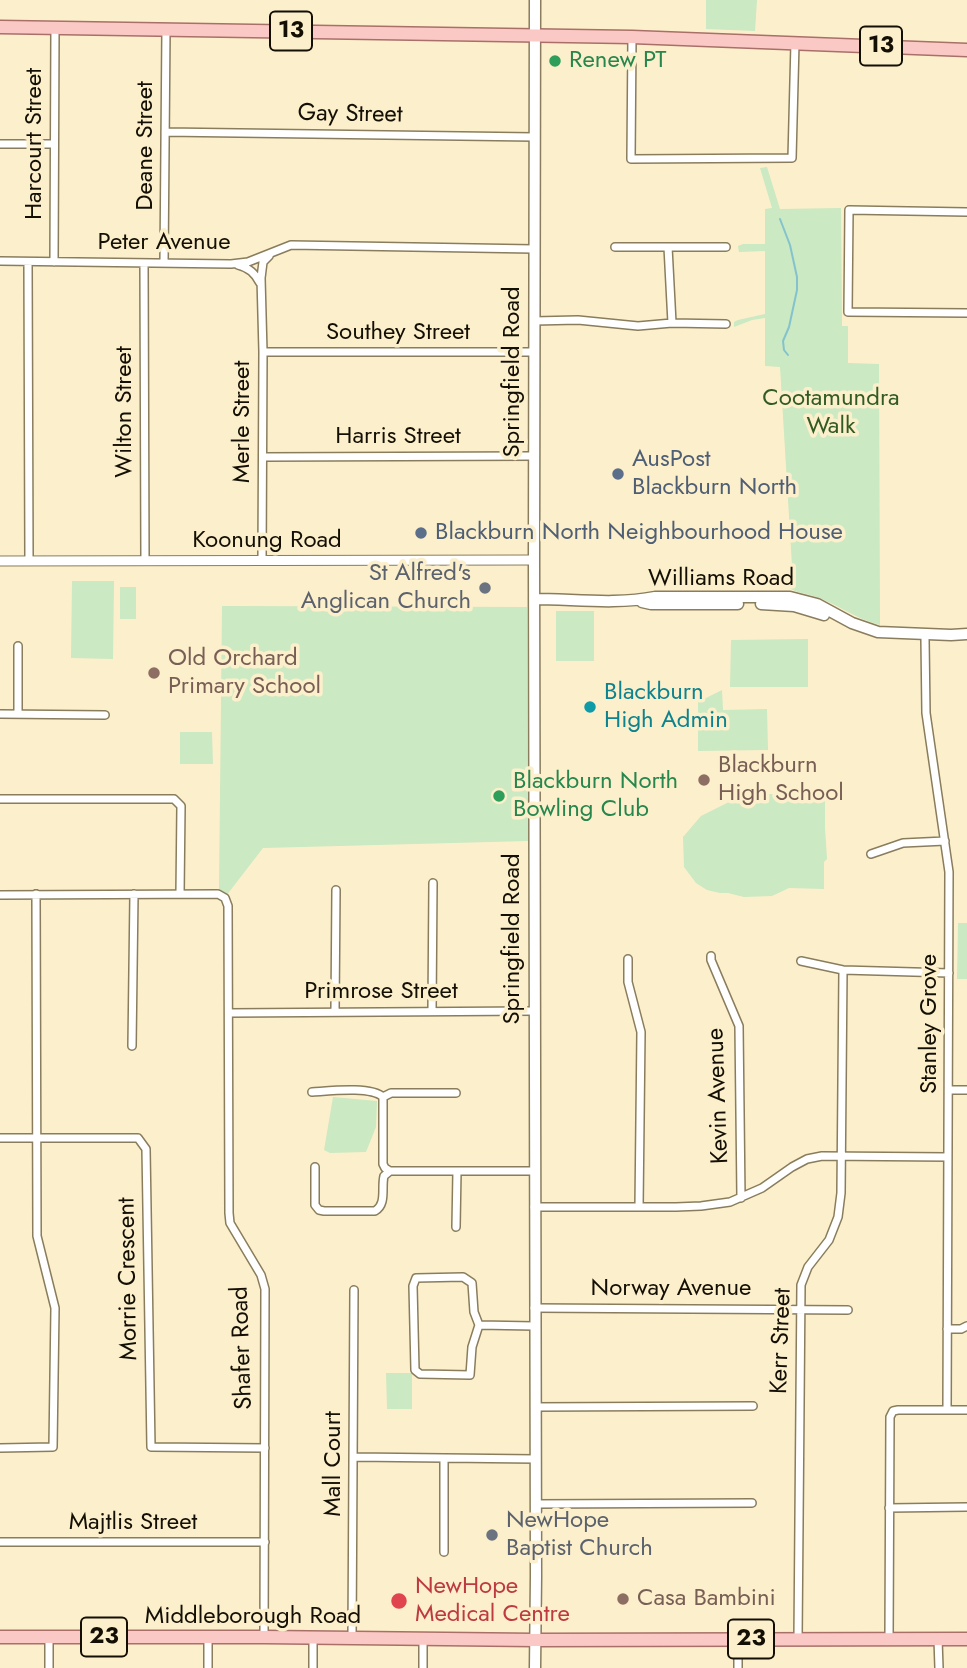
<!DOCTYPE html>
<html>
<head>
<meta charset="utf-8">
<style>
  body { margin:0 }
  canvas { display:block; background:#fcefcb }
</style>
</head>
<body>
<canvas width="967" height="1668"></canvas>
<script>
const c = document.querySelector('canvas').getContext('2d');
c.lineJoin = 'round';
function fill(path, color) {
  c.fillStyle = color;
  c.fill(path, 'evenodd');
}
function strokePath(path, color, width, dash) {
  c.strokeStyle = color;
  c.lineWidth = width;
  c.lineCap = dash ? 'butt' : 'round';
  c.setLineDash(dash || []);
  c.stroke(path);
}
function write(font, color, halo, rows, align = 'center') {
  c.font = font + ' Jost,sans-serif';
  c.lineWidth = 7;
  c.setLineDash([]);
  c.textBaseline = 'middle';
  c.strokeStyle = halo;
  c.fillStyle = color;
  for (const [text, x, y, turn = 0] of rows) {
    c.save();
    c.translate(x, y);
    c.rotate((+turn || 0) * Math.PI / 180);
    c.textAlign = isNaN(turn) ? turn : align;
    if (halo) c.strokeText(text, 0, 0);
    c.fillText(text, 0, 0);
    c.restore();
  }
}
const green = new Path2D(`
  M706,0H757L755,31L706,29Z
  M767,167L780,209L841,208L842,326H848V363L879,364L880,625C855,619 837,603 813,596C804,593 795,593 787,586V583L793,582L780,367L765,366V318L752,320L734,327V322L738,320L765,314V251L739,252L738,246L743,244H765V209L772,208L760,168Z
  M72,581H114L113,659L71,658Z
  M120,587H136V619H120Z
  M222,606L527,607L528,841L263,848L226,896L219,891Z
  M556,611H594V661H556Z
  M808,639V687H730L731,640Z
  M722,690L723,710L767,709L768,750L698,751V702Z
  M180,732H212L213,764H180Z
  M765,794L825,795V828L827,859L824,862V889L789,888L772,896L744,897L728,893H720L707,890L696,883L684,867L683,837L701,816L735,799H765Z
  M958,923H967V979H957Z
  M333,1097L377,1101L376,1127L366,1152L330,1153L324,1150Z
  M386,1373H412V1409H387Z`);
const stream = new Path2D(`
  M780,219L790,245L797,277V290L789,327L783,341L784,350L788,355`);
const minor = new Path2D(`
  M632,37L631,159L792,158L795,43
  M165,132L534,137
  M0,144H54
  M967,212L849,210L848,312L967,313
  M615,247H726
  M668,247L672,323
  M0,261L231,264L248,262L291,245L534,249
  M28,262L29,561
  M54,262L55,27
  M144,263L145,561
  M164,263L166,29
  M238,265C249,268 255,273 260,283
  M534,321L578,320L638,326L672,323L726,324
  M263,352H534
  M263,457L534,456
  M262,561L263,352L261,278L263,262L269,256
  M925,639L926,713L949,872L947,1410
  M18,646V713
  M0,714L105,715
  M0,799H174L181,806L180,894
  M871,854L903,843L945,841
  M0,895L218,894L225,898L228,906L229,1213L230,1223L261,1275L265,1289L264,1637
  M711,956V960L739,1026L741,1198
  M628,959V982L641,1032L639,1207
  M801,961L843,970L949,973
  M335,1011L336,890
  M432,1011L433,883
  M229,1013L534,1011
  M132,1046L134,894
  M949,1090H967
  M312,1092C329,1091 371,1086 383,1097L391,1093H456
  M383,1097V1164L385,1168L390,1171H535
  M0,1138H138L146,1149L151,1447L265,1448
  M315,1167V1205L319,1210L324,1211H375C387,1204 381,1188 384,1176L390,1171
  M534,1207H676L701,1206L730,1202L762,1188L792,1167L807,1159L822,1156L948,1157
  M456,1227L457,1171
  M463,1277L472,1283L474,1312L479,1325L472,1347L470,1375L420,1374L415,1370L413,1286L416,1278Z
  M534,1308L848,1310
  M479,1325L534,1326
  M947,1329H961L967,1326
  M535,1407L753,1406
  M0,1448L53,1447L55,1308L37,1236L36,894
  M353,1457L536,1459
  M536,1504L752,1503
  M889,1508L967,1507
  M0,1542H265
  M444,1552V1458
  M313,1638V1668
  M352,1638L354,1290
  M798,1639L801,1285L808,1267L829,1240L838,1217L841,1193L843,970
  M889,1639L890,1417L893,1411L898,1410H967
  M938,1639L939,1668
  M738,1640V1668
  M49,1668V1637
  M208,1668V1637
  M423,1668V1639`);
const tertiary = new Path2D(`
  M0,561L534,560`);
const secondary = new Path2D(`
  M534,599C574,599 616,605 655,597H790L817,604L852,623L878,632L951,635L967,634
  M642,602L651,604H738
  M761,604L794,606L824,615
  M535,1668L536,1576L534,560L535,0`);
const primary = new Path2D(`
  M0,27L632,37L967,50
  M0,1637H264L535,1640L967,1639`);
const markers = [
  [555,61,7,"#2e9e5b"],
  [618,474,7,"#5c6f8a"],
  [421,533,7,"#5c6f8a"],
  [485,588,7,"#6b7280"],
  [154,673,7,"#8d6e63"],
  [590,707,7,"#0f9aa8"],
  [704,780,7,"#8d6e63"],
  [499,796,7,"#2e9e5b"],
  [492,1535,7,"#6b7280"],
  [623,1599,7,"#8d6e63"],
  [399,1601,9,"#e0444e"]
];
const shields = [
  [291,31,42],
  [881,46,42],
  [104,1637,46],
  [751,1639,46]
];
const shieldNames = [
  ["13",291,31],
  ["13",881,46],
  ["23",104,1637],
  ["23",751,1639]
];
const leisureNames = [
  ["Renew PT",569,61],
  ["Blackburn North",513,782],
  ["Bowling Club",513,810]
];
const streetNames = [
  ["Gay Street",350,115,1],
  ["Harcourt Street",35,144,-90],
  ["Deane Street",146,146,-90],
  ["Peter Avenue",164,243],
  ["Southey Street",398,333],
  ["Springfield Road",513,372,-90],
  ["Wilton Street",125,412,-90],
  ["Merle Street",243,422,-90],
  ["Harris Street",398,437],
  ["Koonung Road",267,541],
  ["Williams Road",721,579],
  ["Springfield Road",513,939,-90],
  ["Primrose Street",381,992],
  ["Stanley Grove",930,1024,-90],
  ["Kevin Avenue",719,1096,-92],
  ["Morrie Crescent",129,1279,-91],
  ["Norway Avenue",671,1289],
  ["Kerr Street",782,1341,-88],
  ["Shafer Road",243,1348,-92],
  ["Mall Court",334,1464,-90],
  ["Majtlis Street",133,1523],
  ["Middleborough Road",253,1617]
];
const parkNames = [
  ["Cootamundra",831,399],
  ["Walk",831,427]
];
const serviceNames = [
  ["AusPost",632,460],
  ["Blackburn North",632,488],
  ["Blackburn North Neighbourhood House",435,533]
];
const worshipNames = [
  ["St Alfred's",471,574],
  ["Anglican Church",471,602],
  ["NewHope",506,1521,"left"],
  ["Baptist Church",506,1549,"left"]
];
const educationNames = [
  ["Old Orchard",168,659],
  ["Primary School",168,687],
  ["Blackburn",718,766],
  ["High School",718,794],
  ["Casa Bambini",637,1599]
];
const cultureNames = [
  ["Blackburn",604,693],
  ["High Admin",604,721]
];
const healthNames = [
  ["NewHope",415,1587],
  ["Medical Centre",415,1615]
];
fill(green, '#cbe9c2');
strokePath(stream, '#84c3cd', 2);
strokePath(minor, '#897d5d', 10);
strokePath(tertiary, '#897d5d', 11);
strokePath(secondary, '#897d5d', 13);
strokePath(primary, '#a87068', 15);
strokePath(minor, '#fff', 7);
strokePath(tertiary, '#fff', 9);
strokePath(secondary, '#fff', 10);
strokePath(primary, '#fbc9c5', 12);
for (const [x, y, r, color] of markers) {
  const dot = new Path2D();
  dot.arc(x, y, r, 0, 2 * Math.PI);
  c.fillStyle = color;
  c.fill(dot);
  strokePath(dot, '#fcefcb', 2.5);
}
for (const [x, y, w] of shields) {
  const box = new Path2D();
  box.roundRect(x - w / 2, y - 19.5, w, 39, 5);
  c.fillStyle = '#fcefcb';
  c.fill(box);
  strokePath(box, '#130f04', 2);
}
write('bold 23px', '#130f04', null, shieldNames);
write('24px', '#27864d', '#fcefcb', leisureNames, 'left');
write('24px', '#130f04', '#fcefcb', streetNames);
write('24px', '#325b23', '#fcefcb', parkNames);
write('24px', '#4e5e75', '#fcefcb', serviceNames, 'left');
write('24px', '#5b616d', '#fcefcb', worshipNames, 'right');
write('24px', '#785e54', '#fcefcb', educationNames, 'left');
write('24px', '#0d838f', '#fcefcb', cultureNames, 'left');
write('24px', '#be3a42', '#fcefcb', healthNames, 'left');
</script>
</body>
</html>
